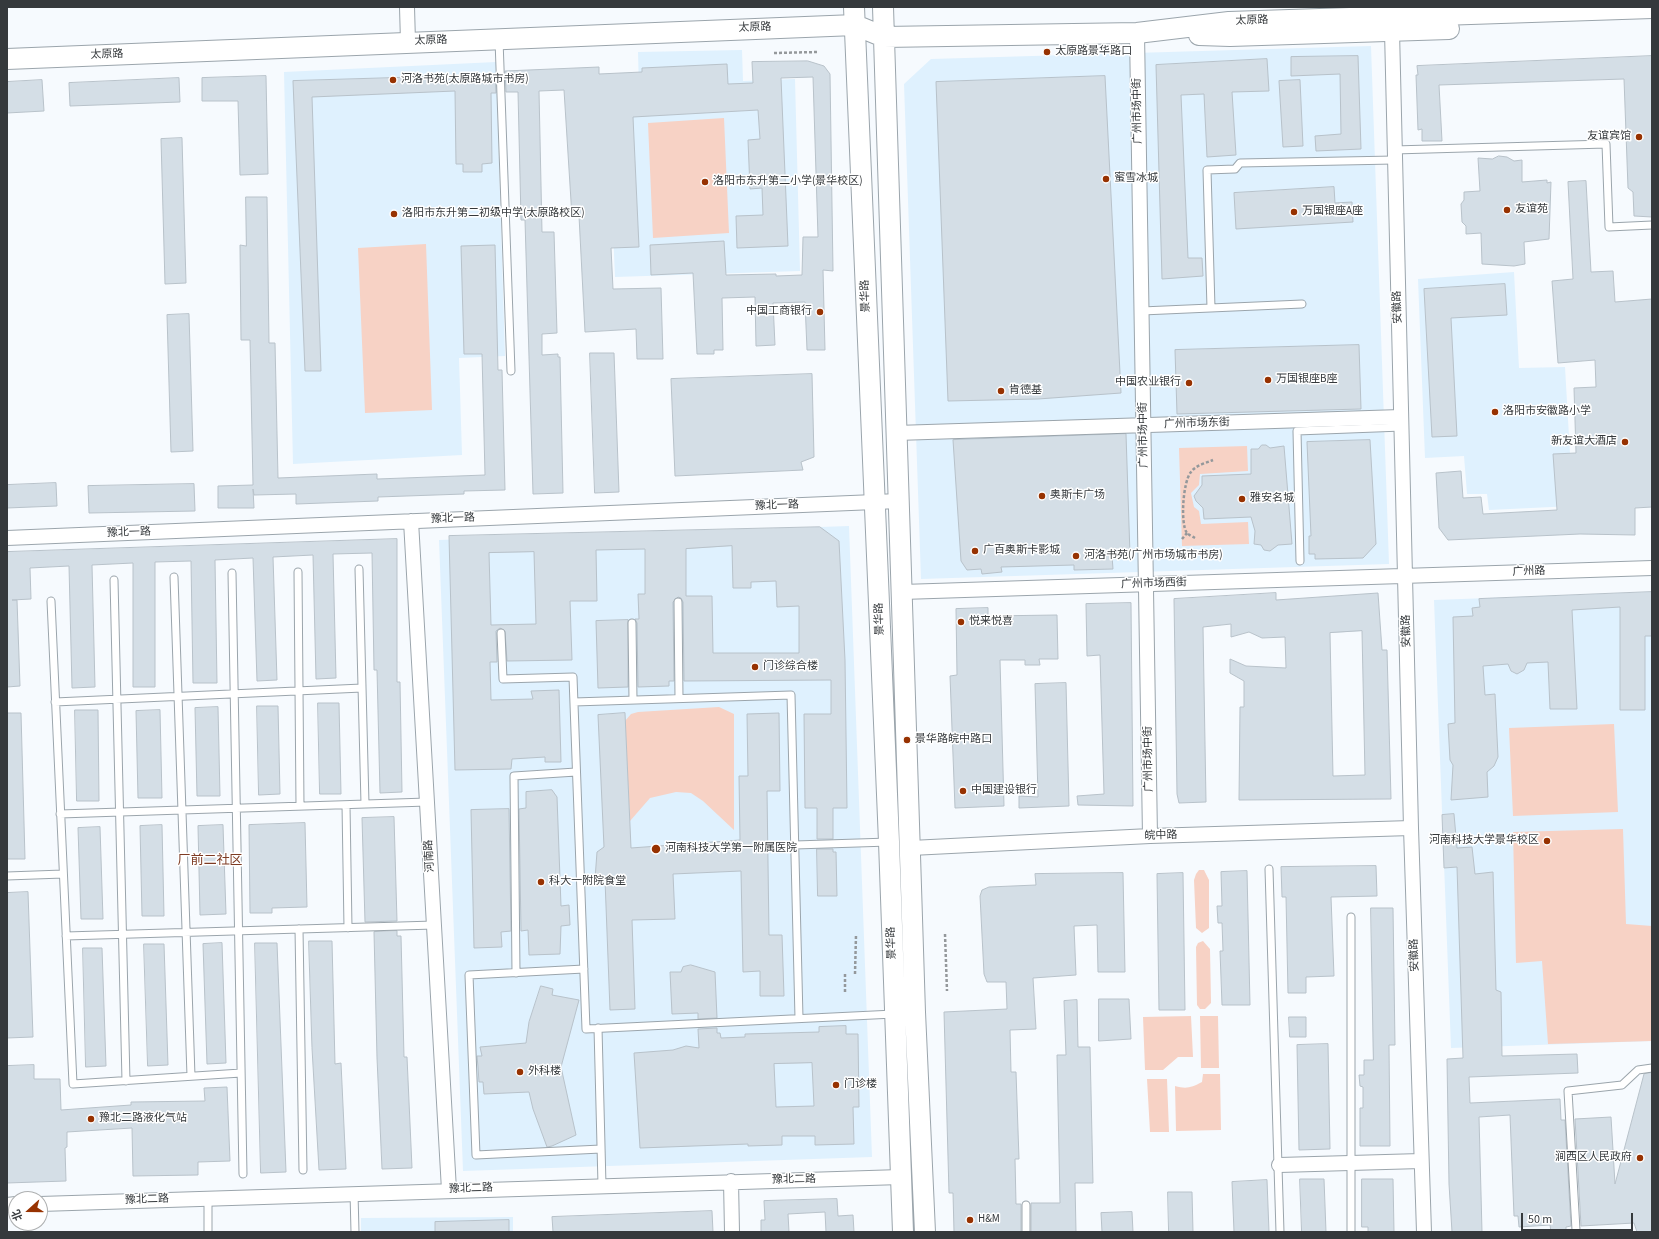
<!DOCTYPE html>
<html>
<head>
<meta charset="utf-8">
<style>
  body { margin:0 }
  #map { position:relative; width:1659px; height:1239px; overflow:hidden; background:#f6fafe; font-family:"Source Sans 3","Noto Sans SC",sans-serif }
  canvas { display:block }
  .frame { position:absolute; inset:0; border:8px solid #35393c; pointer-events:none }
  .north { position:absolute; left:8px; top:1191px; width:40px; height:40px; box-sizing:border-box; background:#fff; border:1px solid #aeb0b1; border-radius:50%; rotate:249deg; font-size:11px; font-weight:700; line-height:16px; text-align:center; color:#35393c }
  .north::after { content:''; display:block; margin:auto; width:14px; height:18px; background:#973201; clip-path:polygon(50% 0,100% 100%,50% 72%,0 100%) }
  .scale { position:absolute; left:1521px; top:1213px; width:112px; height:18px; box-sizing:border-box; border:2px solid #35393c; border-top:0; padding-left:5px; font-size:12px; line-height:14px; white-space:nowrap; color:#35393c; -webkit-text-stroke:3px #fff; paint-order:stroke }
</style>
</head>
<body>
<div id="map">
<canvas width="1659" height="1239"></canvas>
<div class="frame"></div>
<div class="north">北</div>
<div class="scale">50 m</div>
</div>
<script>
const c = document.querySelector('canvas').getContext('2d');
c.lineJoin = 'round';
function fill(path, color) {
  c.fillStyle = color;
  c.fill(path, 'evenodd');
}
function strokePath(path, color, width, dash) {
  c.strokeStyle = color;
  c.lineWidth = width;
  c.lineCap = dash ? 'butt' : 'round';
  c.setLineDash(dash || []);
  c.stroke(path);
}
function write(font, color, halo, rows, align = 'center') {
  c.font = font + ' "Source Sans 3","Noto Sans SC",sans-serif';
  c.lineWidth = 3;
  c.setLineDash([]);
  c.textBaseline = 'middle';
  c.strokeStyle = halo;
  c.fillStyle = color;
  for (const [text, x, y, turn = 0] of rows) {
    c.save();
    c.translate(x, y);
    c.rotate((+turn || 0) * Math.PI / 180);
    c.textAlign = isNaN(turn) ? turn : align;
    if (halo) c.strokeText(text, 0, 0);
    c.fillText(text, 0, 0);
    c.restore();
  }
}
const built = new Path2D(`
  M1371,46L1389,564L921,579L904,84L931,59Z
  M742,50L743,81L795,79L800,271L615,277L607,92L639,90L638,52Z
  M496,62L505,356L459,358L462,455L293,464L284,72Z
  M1514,272L1519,368L1565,367L1573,506L1489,510L1487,494H1467L1464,456L1425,458L1418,279Z
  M849,526L872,1157L463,1171L439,540Z
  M1652,592V1041L1451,1048L1434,600Z
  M513,1217V1232H361V1218Z`);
const green = new Path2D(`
  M724,118L729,233L653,238L648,123Z
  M426,244L432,410L365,413L358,248Z
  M1247,446L1248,471L1200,474L1199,485L1191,493L1194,507L1199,511L1201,524L1248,522L1249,544L1182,546L1179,448Z
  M719,707L734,714V830L703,801L691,793L676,792L650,798L630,821L625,721L631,714L638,712Z
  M1614,724L1618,812L1513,816L1509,728Z
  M1623,829L1626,924L1652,926V1041L1548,1044L1542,961L1516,963L1513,832Z
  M1199,870H1204L1209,880V928L1202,933L1196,928L1194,880L1196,874Z
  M1203,941L1210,949L1211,1003L1205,1009H1200L1197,1005L1196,947L1198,943Z
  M1191,1016L1193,1057H1178L1163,1070H1145L1143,1017Z
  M1200,1016H1218L1219,1068H1201Z
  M1203,1074H1220L1221,1130L1176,1131L1175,1086C1186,1089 1191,1088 1202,1082Z
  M1147,1079H1167L1169,1132H1150Z`);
const building = new Path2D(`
  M1358,56L1361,149L1316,151L1315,136L1341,134L1340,74L1291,76V57Z
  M1652,56V217L1634,216L1633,192L1628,188L1624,79L1439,85L1442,141H1422V129L1418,130L1416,75H1418L1417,66Z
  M1267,59L1269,91L1232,92L1236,155L1207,157L1204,94L1181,95L1188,258H1202L1203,276L1162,279L1156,65Z
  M808,61L824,66L830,74L833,271L823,270L825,350H807L805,302L773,303L775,345L756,346L755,297L722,298L723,350H714V354H697L693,273L651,275L650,245L724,241L726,275L776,274V276L802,275L803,237H818L813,77L781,78L788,246L737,248L736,216L763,215L762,188L750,189L748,140L760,139L758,110L633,117L639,247L611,248L613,289L661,288L663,359H637L636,329L585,332L579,216L572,217L564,90L539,91L542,232H554L557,333L542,334V355L558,354V357H560L563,493L533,494L525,220H521L518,92H506L505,71L599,67V74L642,72V68L727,64L728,84L753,83L752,62Z
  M495,75L496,93H491L492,163L482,164V172H463V164H456L455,91L312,97L321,371H305L293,81Z
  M266,76L268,174L240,175L238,101H202V78Z
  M1105,76L1121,393L1038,399L948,401L936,82Z
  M179,78L180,102L70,106L69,83Z
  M42,80L44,111L7,113V82Z
  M1300,80L1303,146L1283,147L1279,81Z
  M182,138L186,283L165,284L161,139Z
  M1499,156L1507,157L1514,161L1522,160V182L1547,180V183L1551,182L1549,239L1524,242L1525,264L1514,266L1482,264L1481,233L1466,234V226L1462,222L1461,204L1464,200V192L1480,191L1478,158L1492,159Z
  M1586,181L1591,272L1613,271L1615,302L1652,299V507L1635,508V535L1580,534L1448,540L1439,528L1436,473L1461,471L1463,498L1481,497L1483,514L1557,510L1553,454L1576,453L1574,388L1596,387L1595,360L1558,363L1552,281L1573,279L1568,182Z
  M1334,187L1335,203L1352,202L1353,222L1236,229L1234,193Z
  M246,197H267L269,343H275L278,478L377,474V479L485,475L482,354H464L461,246L495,245L498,370H502L505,490L464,491V494L378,497V501L296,504V494L254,495L253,489L254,508H218V486L253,485L250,340H241L240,245L246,246Z
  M1505,284L1507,315L1451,318L1457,436L1432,437L1424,289Z
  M189,314L193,451L171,452L167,315Z
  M1359,345L1361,409L1177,414L1175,350Z
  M590,353H614L619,492L595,493Z
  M812,374L814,457L801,462L803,470L675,476L671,379Z
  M1126,434L1130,555L1112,556L1113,569L1074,570V565L1001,567L1002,572L982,574L981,569L967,570L961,561L953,440Z
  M1370,440L1376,544L1363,558L1315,559V554H1309V536H1311L1307,442Z
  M1262,445H1266L1270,448L1284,446L1292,544L1278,545L1270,551L1264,550L1261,545L1254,544L1255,531L1251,517L1204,519L1203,508L1196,501L1194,496L1202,485V476L1251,474V449H1258Z
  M56,483L57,506L7,508V485Z
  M194,484L195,511L89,513L88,486Z
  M820,527L839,541L845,660L847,808H833V839H817V808H805L804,714H831V680L684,681L683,602L681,598L678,597L673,602L674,681H669V686L638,687L637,623L635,619H639L638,594H645V549L596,550L597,601H570L572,660L507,661L505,631L500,628L496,631L497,662H490L491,700L533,699L531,691L559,690L561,762H545V757L512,759L511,769L455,770L449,536ZM732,546L733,588H751V582L776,581L777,607L799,606V653H713L712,596H686V549ZM534,552L536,624L491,625L489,553Z
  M397,539V682H400L402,792L380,793L377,670H374L372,553L333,554L336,678L316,679L313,555L273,557L277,680L257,681L253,558L215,560L217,683H193L191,561L155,562V687H133V563L92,565L95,687L72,688L69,566L30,568L31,599L12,600H17L20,686L7,687V552Z
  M1652,592V636H1645V710H1620V607L1572,610L1577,709H1550L1548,662L1527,663L1524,670L1517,674L1511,671L1508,664L1483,666L1485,695L1495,694L1498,757L1494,766L1487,772L1488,797L1451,800L1453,765L1450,760L1448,724L1455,723L1453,617L1473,616L1472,608L1480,607L1479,599Z
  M1276,593V600L1378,593L1382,650H1387L1391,799L1239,800L1240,707H1244V681L1230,673V659L1246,666L1286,668L1285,637L1262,638L1249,632L1231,637V624L1203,627L1206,802L1179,803L1177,794L1174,599ZM1362,631L1365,775L1333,776L1330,633Z
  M1131,603L1133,806L1078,805L1077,796L1104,794L1100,655L1087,656L1086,604Z
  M988,608V616L1057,615L1058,659H1039L1040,665H1025V660H1000L1004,806L955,808L950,676L957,675L956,609Z
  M628,620V687L598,688L596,621Z
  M1066,683L1069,806L1019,808V796L1038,797L1035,684Z
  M318,703H339L341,794H320Z
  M257,706H278L280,794L259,795Z
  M218,707L220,796H197L195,708Z
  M75,710H98L99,801H77Z
  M160,710L162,798H138L136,711Z
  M7,713H21L25,859H7Z
  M625,713L631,848L740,840L739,776H748L747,714L779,713L780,791H767L769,935H782L784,996H760V971L743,972L741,871L673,874L675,919L632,920L635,1009L610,1010L605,880L595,879L597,852L604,847L598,715Z
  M552,790L557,797L561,906L569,905L570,925L561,926L560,954L529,955L528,930L521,931L519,809L526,808V792Z
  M509,809L511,931L501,932L502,947L474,948L471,810Z
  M1454,814L1457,848L1472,847L1475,874L1493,872L1496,990L1501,992L1502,1056L1577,1054L1578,1073L1469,1077L1470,1103L1560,1099L1561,1120H1565L1571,1226L1566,1227V1232H1551L1550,1225L1519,1227L1518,1216H1514L1510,1115L1479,1117L1482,1232H1452L1449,1184L1447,1059L1463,1058L1457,867L1444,868L1442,815Z
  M394,817L397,921L365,922L362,818Z
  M305,823L307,907L272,908V913H250L249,825Z
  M162,825L164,916H142L140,826Z
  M223,825L226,914L200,915L198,826Z
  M100,827L103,919H81L78,828Z
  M817,849H833V852H836L837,896H818Z
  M1376,866L1377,896L1331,897L1334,976L1306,977V993H1288L1286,897H1282L1281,867Z
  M1247,871L1250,1005H1222L1220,951H1223L1222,923H1218L1217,906H1222L1221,872Z
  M1123,873L1125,972H1098L1097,925L1074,926L1076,975L1033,978L1036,1029L1010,1030L1011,1072H1016L1019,1159H1015L1016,1204H1021V1232H954L953,1193H949L944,1012L1007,1009L1006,982H987L984,974L980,896L982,890L989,887L1036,885L1035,874Z
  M1183,873L1185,1010H1159L1157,874Z
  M28,892L33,1037L7,1038V893Z
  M1371,908H1393L1395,1045H1389L1390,1146H1360V1108H1363V1087L1360,1086L1359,1075H1364V1060H1373Z
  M397,931V936H401L404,1057H407L412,1168L382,1169L377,1058L374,932Z
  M309,941H332L335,1064L341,1063L346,1169L319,1170L312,1048Z
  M222,943L226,1063L207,1064L203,944Z
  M255,943H277L286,1172L261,1173Z
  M144,944H164L168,1065L148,1066Z
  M83,948H102L106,1066L86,1067Z
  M691,965L715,972L717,1018L698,1019V1013L672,1014L670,972H681L683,967Z
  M541,986L553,989L552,995L579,1000L561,1067L576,1135L552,1146L547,1147L533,1109L529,1092L484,1094L483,1082H479L478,1067L477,1056H482L480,1047L526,1043L529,1022Z
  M1099,999H1129L1131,1039L1099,1041Z
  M1077,1000L1078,1047H1090L1093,1183H1075L1076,1232H1031V1203H1060L1057,1055H1066L1064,1001Z
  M1289,1017H1306V1037H1290Z
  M846,1026V1034H858L859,1107H853L854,1144L815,1145V1136H782V1145L748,1146V1144L640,1148L634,1053L673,1050L686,1046L699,1048L698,1029L717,1028V1033H720L721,1038L745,1037V1034L819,1032V1027ZM812,1063L814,1106L776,1107L774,1064Z
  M1328,1044L1330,1149L1299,1150L1297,1045Z
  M34,1065V1079H60L61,1110L131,1105V1102L205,1101L204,1088L227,1087L230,1161L198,1162V1175L133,1176L132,1128L67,1132V1147L65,1148L66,1181L7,1183V1066Z
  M1652,1073V1232H1637L1634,1223L1581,1226L1575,1119L1611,1117L1615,1184L1644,1074Z
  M1300,1179H1324L1326,1232H1302Z
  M1362,1179H1393L1394,1232H1368V1227H1362Z
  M1267,1180L1269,1232H1234L1232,1182Z
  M1168,1192H1192L1193,1232H1169Z
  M837,1199L838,1216L853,1215L854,1232H826L825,1212L788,1214L789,1232H761V1220H765L764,1201Z
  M712,1211L713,1232H553L552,1217Z
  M1132,1212L1133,1232H1102L1101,1213Z
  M509,1220V1232H435V1222Z`);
const path = new Path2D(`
  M774,53L818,52
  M1195,538C1193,537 1189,535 1187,533C1180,524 1183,481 1191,472C1196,465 1206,463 1213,460
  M1182,539L1187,533
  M945,934L947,991
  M845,974V993
  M855,974L856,935`);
const lane = new Path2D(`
  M499,40L511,371
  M1394,150L1606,144L1609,227L1652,225
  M1211,308L1207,170L1235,169L1240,163L1394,160
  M1142,311L1302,304
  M1300,561L1297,431L1402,427
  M359,569L365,804
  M298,572L300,806
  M232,573L243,1174
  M174,577L191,1076
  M114,580L126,1081
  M51,601L73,1084L241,1073
  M678,602L679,698
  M632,623L633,700
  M501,633L503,679L573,677L586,1029L894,1014
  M55,702L362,688
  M574,702L791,695L799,1018
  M346,805L348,928
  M60,814L427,802
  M795,845L889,842
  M1269,869L1280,1232
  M7,876L63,874
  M299,929L303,1170
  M66,936L434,925
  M584,969L469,975L476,1155L601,1149
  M516,973L514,776L576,772
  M598,1028L602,1185
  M354,1193L355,1232
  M208,1198V1232
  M1026,1205V1232
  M1576,1230L1568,1091L1622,1085L1638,1070L1652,1068
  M1351,1232V917`);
const street = new Path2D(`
  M407,7L408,42
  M1392,31L1411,828L1424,1232
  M1137,33L1150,836
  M896,433L1401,417
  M411,521L449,1190
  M7,538L899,501
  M902,592L1652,568
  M911,848L1150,836L1411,828
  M1279,1165L1421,1161
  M731,1181L732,1232
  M40,1204L901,1177
  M7,1205L16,1204`);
const secondary = new Path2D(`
  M854,7L889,842L903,1232
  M883,7L915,1012L925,1232
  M1199,35L1230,36L1449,29
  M7,59L855,25L884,37L1137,33L1229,22L1652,8`);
const markers = [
  [1047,52,4,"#973201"],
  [393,80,4,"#973201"],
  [1639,137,4,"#973201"],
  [1106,179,4,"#973201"],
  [705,182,4,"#973201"],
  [1507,210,4,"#973201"],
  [1294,212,4,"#973201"],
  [394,214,4,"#973201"],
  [820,312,4,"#973201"],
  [1268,380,4,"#973201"],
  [1189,383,4,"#973201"],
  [1001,391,4,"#973201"],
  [1495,412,4,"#973201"],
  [1625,442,4,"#973201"],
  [1042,496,4,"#973201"],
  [1242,499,4,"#973201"],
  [975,551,4,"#973201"],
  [1076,556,4,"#973201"],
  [961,622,4,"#973201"],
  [755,667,4,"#973201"],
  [907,740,4,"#973201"],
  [963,791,4,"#973201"],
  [1547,841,4,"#973201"],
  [656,849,5,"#973201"],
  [541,882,4,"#973201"],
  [520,1072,4,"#973201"],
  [836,1085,4,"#973201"],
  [91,1119,4,"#973201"],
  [1640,1158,4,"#973201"],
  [970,1220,4,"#973201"]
];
const streetNames = [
  ["太原路",1252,21,-2],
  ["太原路",755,28,-2],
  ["太原路",431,41,-2],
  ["太原路",107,55,-2],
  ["广州市场中街",1138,111,-91],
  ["景华路",866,296,-92],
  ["安徽路",1398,307,-92],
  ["广州市场东街",1197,424,-2],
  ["广州市场中街",1144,435,-91],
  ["豫北一路",777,506,-2],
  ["豫北一路",453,519,-2],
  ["豫北一路",129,533,-2],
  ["广州路",1529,572,-2],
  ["广州市场西街",1154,584,-2],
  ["景华路",880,619,-92],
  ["安徽路",1407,631,-91],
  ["广州市场中街",1149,759,-91],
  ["皖中路",1161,836,-2],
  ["河南路",430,856,-93],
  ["景华路",892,943,-92],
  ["安徽路",1415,955,-92],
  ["豫北二路",794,1180,-1],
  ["豫北二路",471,1189,-2],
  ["豫北二路",147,1200,-2]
];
const poiNames = [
  ["太原路景华路口",1055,52],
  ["河洛书苑(太原路城市书房)",401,80],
  ["友谊宾馆",1631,137,"right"],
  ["蜜雪冰城",1114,179],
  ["洛阳市东升第二小学(景华校区)",713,182],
  ["友谊苑",1515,210],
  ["万国银座A座",1302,212],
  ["洛阳市东升第二初级中学(太原路校区)",402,214],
  ["中国工商银行",812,312,"right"],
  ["万国银座B座",1276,380],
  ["中国农业银行",1181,383,"right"],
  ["肯德基",1009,391],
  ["洛阳市安徽路小学",1503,412],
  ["新友谊大酒店",1617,442,"right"],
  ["奥斯卡广场",1050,496],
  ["雅安名城",1250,499],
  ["广百奥斯卡影城",983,551],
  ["河洛书苑(广州市场城市书房)",1084,556],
  ["悦来悦喜",969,622],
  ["门诊综合楼",763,667],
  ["景华路皖中路口",915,740],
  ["中国建设银行",971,791],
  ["河南科技大学景华校区",1539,841,"right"],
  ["河南科技大学第一附属医院",665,849],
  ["科大一附院食堂",549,882],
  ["外科楼",528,1072],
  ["门诊楼",844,1085],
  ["豫北二路液化气站",99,1119],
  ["涧西区人民政府",1632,1158,"right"],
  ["H&M",978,1220]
];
const quarterNames = [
  ["厂前二社区",210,861]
];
fill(built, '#dff1fe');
fill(green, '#f7d2c5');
fill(building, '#d4dee6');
strokePath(building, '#b8c2ca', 1);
strokePath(lane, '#9ba5ac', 9);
strokePath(street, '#9ba5ac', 16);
strokePath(secondary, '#9ba5ac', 22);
strokePath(path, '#94989b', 2.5, [3, 2]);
strokePath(lane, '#fff', 7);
strokePath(street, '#fff', 14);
strokePath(secondary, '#fff', 20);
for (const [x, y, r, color] of markers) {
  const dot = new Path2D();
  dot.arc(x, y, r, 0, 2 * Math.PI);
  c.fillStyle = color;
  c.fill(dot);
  strokePath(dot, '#fff', 1.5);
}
write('11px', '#35393c', '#fff', streetNames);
write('11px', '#35393c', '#fff', poiNames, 'left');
write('13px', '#7e3b23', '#fff', quarterNames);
</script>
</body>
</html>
